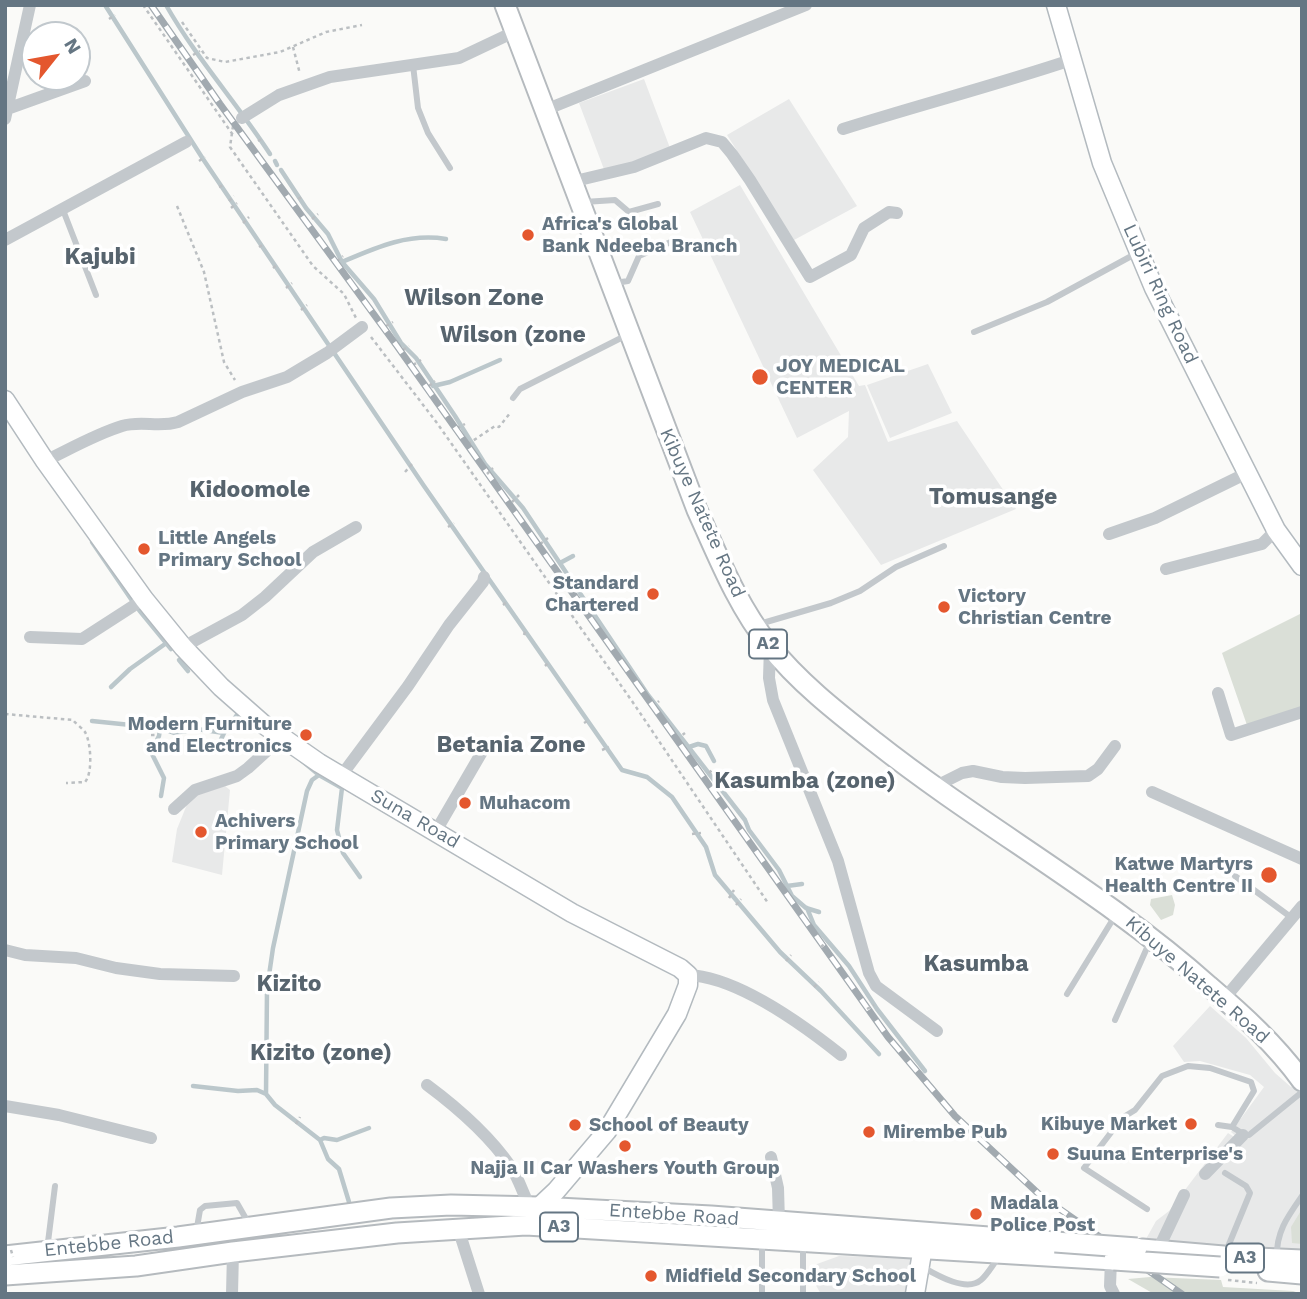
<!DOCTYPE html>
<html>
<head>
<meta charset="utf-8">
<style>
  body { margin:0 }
  #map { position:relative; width:1307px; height:1299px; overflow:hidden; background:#fafaf8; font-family:"Work Sans",sans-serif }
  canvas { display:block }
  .frame { position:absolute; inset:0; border:7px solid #657683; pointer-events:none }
  .north { position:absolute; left:21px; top:21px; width:70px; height:70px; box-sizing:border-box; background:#fff; border:2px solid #c1c8cd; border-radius:50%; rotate:59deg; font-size:19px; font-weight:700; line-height:28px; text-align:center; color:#657683 }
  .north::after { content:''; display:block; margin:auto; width:24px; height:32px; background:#e4572e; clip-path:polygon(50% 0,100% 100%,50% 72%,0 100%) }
</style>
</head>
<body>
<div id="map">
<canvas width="1307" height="1299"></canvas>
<div class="frame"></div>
<div class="north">N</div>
</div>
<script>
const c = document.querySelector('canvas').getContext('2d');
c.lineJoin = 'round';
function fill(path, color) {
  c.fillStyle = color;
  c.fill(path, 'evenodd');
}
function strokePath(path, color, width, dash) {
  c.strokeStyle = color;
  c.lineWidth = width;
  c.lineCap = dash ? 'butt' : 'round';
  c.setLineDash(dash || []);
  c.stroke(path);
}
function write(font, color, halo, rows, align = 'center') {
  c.font = font + ' "Work Sans",sans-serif';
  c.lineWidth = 7;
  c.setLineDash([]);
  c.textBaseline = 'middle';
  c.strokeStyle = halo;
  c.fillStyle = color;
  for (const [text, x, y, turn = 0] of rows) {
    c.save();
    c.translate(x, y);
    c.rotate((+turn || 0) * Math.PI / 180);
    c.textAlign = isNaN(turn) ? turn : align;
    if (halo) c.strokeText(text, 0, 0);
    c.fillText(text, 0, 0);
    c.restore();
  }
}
const built = new Path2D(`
  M644,79L670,148L605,172L579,103Z
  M789,99L857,206L794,240L727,135Z
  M740,185L859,386L865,385L888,442L957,421L1016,509L881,565L813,470L848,437L849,411L797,438L690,212Z
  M928,364L952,413L890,438L867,385Z
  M225,786L230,790L222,875L172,862L177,829L190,797Z
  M1210,1006L1246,1038L1275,1073L1291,1087L1293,1085L1302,1096V1252L1204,1246L1146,1239L1156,1221L1169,1211L1228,1133L1242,1142L1231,1132L1264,1087L1250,1075L1200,1061L1184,1062L1173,1046Z
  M839,1256L913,1258L905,1294H821L808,1272L817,1264Z`);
const green = new Path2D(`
  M1302,613V711L1248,728L1222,653Z
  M1172,895L1175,905L1173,915L1161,920L1150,905L1151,899Z
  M1302,1209V1244L1292,1243L1291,1227Z
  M1150,1277L1221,1280L1223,1287L1293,1291L1302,1294H1154L1128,1279Z`);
const stream = new Path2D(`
  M105,5L203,159L424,486L622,770L647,777L672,797L706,847L715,875L780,952L821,991L879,1054
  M166,5C196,58 237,103 270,154
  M275,161L277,165
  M281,170L306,208L328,234L342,262L374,299L401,343L416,358L455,416L485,464L523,508L648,695L745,820L749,830L779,870L792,896L806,908L819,912
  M342,262C377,247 408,233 446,239
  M433,386L450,382L500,360
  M92,542L133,602
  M560,563L573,556
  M139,610L171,649
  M179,660L188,671
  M111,687L130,669L165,644
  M92,721L160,728L174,733L197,729L224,733
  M160,729L159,736L151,752L164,778L161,796
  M689,747L698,744L706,746L714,761
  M217,748L224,733L239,712
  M301,760L319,775L342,788L337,830L343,853L360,877
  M787,886L802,884
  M807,908L814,925L849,966L877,1009L925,1071
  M193,1086L238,1091L257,1090L266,1094L275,1105L320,1140L328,1159L339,1169L349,1202
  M266,1094L267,989L273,948L307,791L312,780L319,775
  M320,1140L324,1138L337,1140L369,1128`);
const path = new Path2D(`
  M143,5L233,135
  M109,19L115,15
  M182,22L207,58L225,62L280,52L326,32L362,25
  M293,47L300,74
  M193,55L200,51
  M233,126L230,147L313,266L344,294L356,318
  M258,141L263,138
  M199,161L205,157
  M219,187L224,185
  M298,199L304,196
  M229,201L234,196
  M177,206L204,272L224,362L235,380
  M231,208L237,203
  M312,219L318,214
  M243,223L249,217
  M259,247L264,244
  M337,261L343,256
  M273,268L278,264
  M286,288L292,283
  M301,310L307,305
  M386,326L393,322
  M371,337L437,423L634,704L768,903
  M403,350L409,346
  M413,365L421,360
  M429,386L435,381
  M457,428L465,424
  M468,444L495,426L499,427L511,412
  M405,472L413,463
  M512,502L519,495
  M448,527L454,523
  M540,544L548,538
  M503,605L508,601
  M524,635L526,629
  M545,666L549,662
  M653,707L659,701
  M5,714L73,720C76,724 82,728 85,732C91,742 93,773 85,782L66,783
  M584,723L589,720
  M151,735H158
  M677,739L685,733
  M602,750L609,747
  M704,778L712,770
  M692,834L701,833
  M729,898L734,890
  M736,905L741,899
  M786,961L791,955
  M814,987L819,982
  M296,1124L300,1117
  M1228,1280L1257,1283`);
const lane = new Path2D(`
  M413,65L418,108L428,133L450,168
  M584,202L615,200L629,212L658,204
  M63,210L96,295
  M615,283L628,281L639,256L673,241
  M974,332L1047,302L1137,253
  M513,398L520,389L627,335
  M756,625L831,603L860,591L896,567L944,546
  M1235,876L1292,918
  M1067,994L1115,916
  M1115,1020L1150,941
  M1218,1125L1232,1127L1245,1135H1249L1302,1092
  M1225,1173L1246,1186L1250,1193L1225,1254
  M1147,1209L1084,1168L1122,1118L1135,1110L1162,1076L1188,1066L1210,1068L1251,1082L1254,1091L1232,1127
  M196,1233L200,1210L205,1206L237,1203L249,1224
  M762,1243V1294
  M803,1244V1294
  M47,1250L55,1186
  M1277,1257C1276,1232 1288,1216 1302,1196
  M921,1266C935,1274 966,1293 981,1280C988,1274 993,1264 999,1257`);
const street = new Path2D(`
  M7,109L85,81
  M545,110L806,5
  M242,118L279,95L330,77L459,58L514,32
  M5,119L30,5
  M843,129C919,105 996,85 1071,60
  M571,182L634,167L706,138L722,142L732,154L750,180L810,277L851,255L864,228L889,212L897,213
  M5,240L186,142
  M45,461C70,449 96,434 122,426C141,420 159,428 178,422L242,392L287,377L327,353L362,327
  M1109,534L1155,518L1247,473
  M1166,569L1262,544L1276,530
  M30,637L82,639L144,599
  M183,647L242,615L265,597L313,552L356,527
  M770,647L769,678L773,700L838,861L869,973L876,986L937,1031
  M1218,693L1231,735L1302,712
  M341,776L408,686L449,625L483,582L484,577
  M934,787L962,773L973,771L1002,777L1025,778L1088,776L1098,769L1115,746
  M1152,792L1302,859
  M174,809L195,790L237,776L248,768L282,737
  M436,831L486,745
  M5,950L25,955L76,958L116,968L160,974L234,976
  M688,975C738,977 802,1024 841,1055
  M1224,999L1302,906
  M427,1085C458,1108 489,1135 511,1167C519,1179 523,1194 530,1207
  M5,1106L59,1115L151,1138
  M771,1157L778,1188L779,1222
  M1205,1174L1243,1135
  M458,1228L479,1294
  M1158,1250L1184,1195
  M1111,1260L1110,1286L1114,1294
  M232,1294L233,1252`);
const secondary = new Path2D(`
  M1056,5L1102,163L1139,252L1154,288L1276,530L1302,566
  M5,400L45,461L144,599L183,647L221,687L263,724L319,763L572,913L680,968L688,975V985L677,1014L607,1131L556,1191L539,1207
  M915,1294L923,1247`);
const primary = new Path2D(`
  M505,5L697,510C718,556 737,605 769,645C798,682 838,713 875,742C984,828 1106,894 1209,986C1243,1015 1276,1045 1302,1081
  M1142,1249L1235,1257L1302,1260
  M5,1256L178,1237L391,1208L451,1205L539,1207L711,1216L1055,1242
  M1268,1271L1302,1274
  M5,1275L136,1266L233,1252L397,1233L526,1225L1114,1260`);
const rail = new Path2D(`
  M151,5L220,104L397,346L888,1037L955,1116L1041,1196L1182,1294`);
const pathBridge = new Path2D(`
  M487,474L493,468
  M821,947L826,942
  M867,1009L874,1005
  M11,1250L13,1257`);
const primaryBridge = new Path2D(`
  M1055,1242L1137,1248
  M1114,1260L1220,1267`);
const markers = [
  [528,235,7,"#e4572e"],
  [760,377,9,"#e4572e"],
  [144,549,7,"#e4572e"],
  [653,594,7,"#e4572e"],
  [944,607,7,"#e4572e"],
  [306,735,7,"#e4572e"],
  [465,803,7,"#e4572e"],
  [201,832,7,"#e4572e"],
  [1269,875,9,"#e4572e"],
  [1191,1124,7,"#e4572e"],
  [575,1125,7,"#e4572e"],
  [869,1132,7,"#e4572e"],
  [625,1146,7,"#e4572e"],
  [1053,1154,7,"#e4572e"],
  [976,1214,7,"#e4572e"],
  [651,1276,7,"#e4572e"]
];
const shields = [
  [768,644,38],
  [559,1227,38],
  [1245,1258,38]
];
const shieldNames = [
  ["A2",768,644],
  ["A3",559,1227],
  ["A3",1245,1258]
];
const poiNames = [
  ["Africa's Global",542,224],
  ["Bank Ndeeba Branch",542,246],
  ["JOY MEDICAL",776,366],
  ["CENTER",776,388],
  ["Little Angels",158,538],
  ["Primary School",158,560],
  ["Standard",639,583,"right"],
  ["Chartered",639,605,"right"],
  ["Victory",958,596],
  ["Christian Centre",958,618],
  ["Modern Furniture",292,724,"right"],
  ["and Electronics",292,746,"right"],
  ["Muhacom",479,803],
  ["Achivers",215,821],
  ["Primary School",215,843],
  ["Katwe Martyrs",1253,864,"right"],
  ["Health Centre II",1253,886,"right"],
  ["Kibuye Market",1177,1124,"right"],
  ["School of Beauty",589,1125],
  ["Mirembe Pub",883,1132],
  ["Suuna Enterprise's",1067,1154],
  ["Najja II Car Washers Youth Group",625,1168,"center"],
  ["Madala",990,1203],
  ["Police Post",990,1225],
  ["Midfield Secondary School",665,1276]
];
const streetNames = [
  ["Lubiri Ring Road",1160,294,65],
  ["Kibuye Natete Road",702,513,66],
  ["Suna Road",415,819,30],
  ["Kibuye Natete Road",1197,980,41],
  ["Entebbe Road",674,1215,4],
  ["Entebbe Road",109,1244,-6]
];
const quarterNames = [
  ["Kajubi",100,257],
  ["Wilson Zone",474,298],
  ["Wilson (zone",513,335],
  ["Kidoomole",250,490],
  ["Tomusange",993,497],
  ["Betania Zone",511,745],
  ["Kasumba (zone)",805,781],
  ["Kasumba",976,964],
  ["Kizito",289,984],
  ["Kizito (zone)",321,1053]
];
fill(built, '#e8e9e9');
fill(green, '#dadfd7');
strokePath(stream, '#bbc7cb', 4.5);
strokePath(secondary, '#b3babf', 21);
strokePath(primary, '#b5babe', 23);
strokePath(path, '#bbbfc2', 2.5, [3.5, 3.5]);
strokePath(lane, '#c3c8cc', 6);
strokePath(street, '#c3c8cc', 12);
strokePath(secondary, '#fff', 18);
strokePath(primary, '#fff', 19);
strokePath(rail, '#a2aab0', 7);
strokePath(rail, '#fff', 4.5, [13]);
strokePath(primaryBridge, '#b5babe', 23, []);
strokePath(pathBridge, '#bbbfc2', 2.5, [3.5, 3.5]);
strokePath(primaryBridge, '#fff', 19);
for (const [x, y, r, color] of markers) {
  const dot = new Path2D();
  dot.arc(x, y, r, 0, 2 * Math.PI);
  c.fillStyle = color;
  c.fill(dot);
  strokePath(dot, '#fff', 2.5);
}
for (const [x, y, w] of shields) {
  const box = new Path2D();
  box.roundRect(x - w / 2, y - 14.5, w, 29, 5);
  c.fillStyle = '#fff';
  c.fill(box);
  strokePath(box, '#657683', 2);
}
write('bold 18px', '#657683', null, shieldNames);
write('bold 19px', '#657683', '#fff', poiNames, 'left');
write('19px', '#657683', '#fff', streetNames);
write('bold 23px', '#57646e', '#fff', quarterNames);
</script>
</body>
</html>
